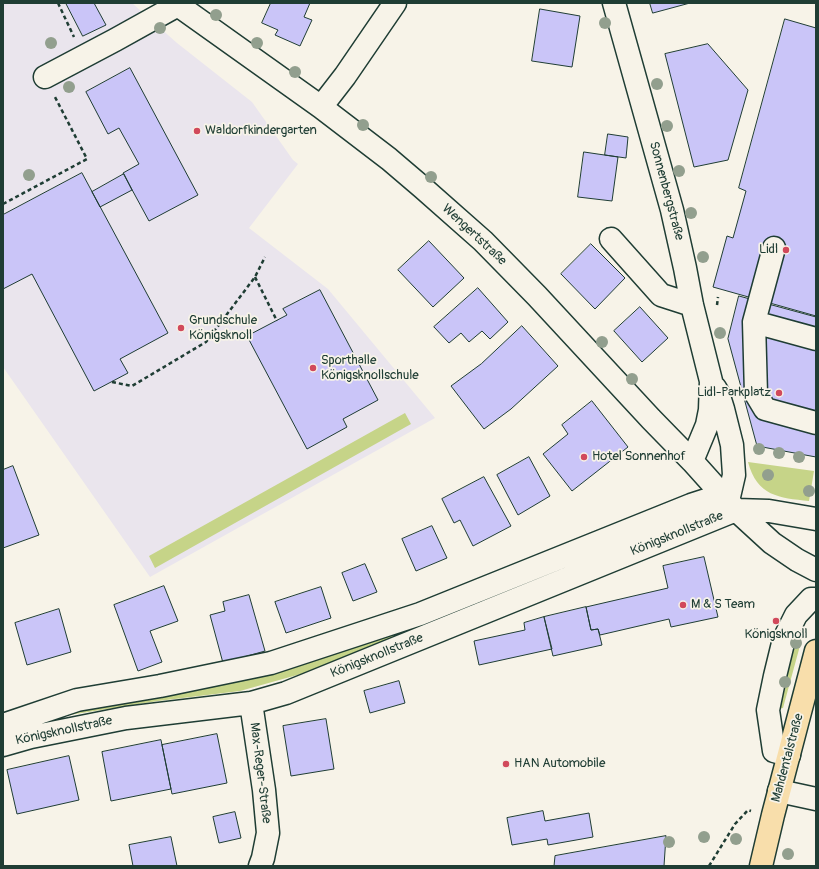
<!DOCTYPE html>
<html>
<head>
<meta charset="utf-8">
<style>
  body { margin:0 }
  #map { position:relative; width:819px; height:869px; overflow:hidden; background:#f7f3e8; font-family:Pangolin,sans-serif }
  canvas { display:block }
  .frame { position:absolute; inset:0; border:4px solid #1f3d34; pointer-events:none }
</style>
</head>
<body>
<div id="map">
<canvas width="819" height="869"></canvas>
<div class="frame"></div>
</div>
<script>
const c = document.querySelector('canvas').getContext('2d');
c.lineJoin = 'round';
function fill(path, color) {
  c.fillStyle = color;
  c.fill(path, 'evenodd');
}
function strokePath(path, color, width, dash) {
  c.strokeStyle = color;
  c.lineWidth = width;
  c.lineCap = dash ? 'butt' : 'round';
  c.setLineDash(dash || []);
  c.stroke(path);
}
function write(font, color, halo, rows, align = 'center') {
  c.font = font + ' Pangolin,sans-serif';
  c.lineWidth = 3.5;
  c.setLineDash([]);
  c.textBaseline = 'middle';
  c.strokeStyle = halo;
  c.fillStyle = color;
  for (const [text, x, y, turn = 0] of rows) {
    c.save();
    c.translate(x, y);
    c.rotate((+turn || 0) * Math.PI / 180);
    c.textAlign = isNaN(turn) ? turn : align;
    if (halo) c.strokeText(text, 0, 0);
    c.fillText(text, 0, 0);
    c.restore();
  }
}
const built = new Path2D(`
  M3,3H132L177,43L252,102L293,160L298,164L249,228L328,289L435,418L150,577L3,367Z`);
const green = new Path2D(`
  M405,413L411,424L155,568L149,556Z
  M748,462L814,471L809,501C779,498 757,496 748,462Z
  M690,519L315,670L240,691L158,701L50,718L23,722L218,684Z
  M799,628L801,633V642L783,708L778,709L779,688Z`);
const building = new Path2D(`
  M66,3H94L106,25L83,36Z
  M271,3H310L304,17L312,20L300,46L275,35L278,30L262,23Z
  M650,3H690L653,13Z
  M540,9L580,16L572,67L532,61Z
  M785,19L816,28V316L713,287L727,236L733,238L746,191L739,188Z
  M708,44L748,90L728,160L694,167L665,54Z
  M130,68L198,195L149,221L123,173L139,164L119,128L108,134L86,92Z
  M608,134L628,137L626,158L605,155Z
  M584,152L618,157L612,201L578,197Z
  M82,173L168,333L120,359L128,373L94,391L32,274L3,289V215Z
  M124,174L132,190L100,207L92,192Z
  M429,241L464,278L433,307L398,270Z
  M591,244L625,278L595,309L561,274Z
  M478,288L508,322L490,339L482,331L469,342L461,333L449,343L434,327Z
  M320,290L378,400L343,419L347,427L307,449L247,336L287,315L283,309Z
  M739,296L816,317V457L757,446L728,339Z
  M640,307L668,338L642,362L614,331Z
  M522,326L558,366L511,409L484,429L451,386L481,364Z
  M592,401L628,447L572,491L543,454L568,434L562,425Z
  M529,457L550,496L518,515L497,475Z
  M13,466L39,535L3,548V470Z
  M484,477L511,526L473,546L460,520L454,523L442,499Z
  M432,526L447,558L416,571L402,539Z
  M704,557L718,617L671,627L669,619L600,635L598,629L591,630L586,607L668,588L663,566Z
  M365,564L377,592L353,601L342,573Z
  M164,586L178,621L150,631L162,662L138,671L114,605Z
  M321,587L331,618L286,633L275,602Z
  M249,595L265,651L223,663L210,615L225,611L223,602Z
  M586,607L591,630L598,629L602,645L553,656L544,617Z
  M59,609L71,652L27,665L15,623Z
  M544,617L552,649L479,665L474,641L525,630L524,623Z
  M399,681L405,703L370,713L364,691Z
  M326,719L334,769L291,776L283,726Z
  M217,734L227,783L172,794L162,745Z
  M161,740L171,789L111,801L102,752Z
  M69,756L79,800L17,814L7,770Z
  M543,811L545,821L589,813L593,837L548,845L547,839L512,845L507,818Z
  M235,812L241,838L219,843L213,817Z
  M666,836L664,866H554L555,856Z
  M171,837L177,866H133L129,845Z`);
const path = new Path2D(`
  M58,3L74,37
  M3,204L87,159L55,97
  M255,277L277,321
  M717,305L718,297
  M112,382L132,386L206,342L255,277L265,257
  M709,866L735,824L748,810L751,811`);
const minor = new Path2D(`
  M175,3L321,107L389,159L423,188L483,241L537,296L651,419L692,461L736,510L772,543L797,560L816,570
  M614,3L672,210L685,268L692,305L711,381L710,410L707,425L692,461
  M45,77L115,40L178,5
  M321,107L345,76L395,3
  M611,239L661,295L692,305
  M774,248L754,322L816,339
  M754,322L756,394L765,409L816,423
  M715,388L718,393L723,409L732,445L734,475L728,501
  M251,703L264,790L268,833L263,858L260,866
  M3,725L77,700L160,686L271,663L420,614L691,505L722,495
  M3,745L31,737L126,718L251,703L286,693L736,510L769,511L816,519
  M789,755L774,751L768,710L775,676L784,639L796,615L811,599H816
  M779,791L816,799`);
const major = new Path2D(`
  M761,866L773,815L816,651`);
const trees = [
  [216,15],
  [605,23],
  [160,28],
  [51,43],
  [257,43],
  [295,72],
  [657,84],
  [69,87],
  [363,125],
  [667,126],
  [679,171],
  [29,175],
  [431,177],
  [691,213],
  [703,257],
  [720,333],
  [602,342],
  [632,379],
  [759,449],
  [779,453],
  [799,457],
  [768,475],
  [809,491],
  [796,643],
  [785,682],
  [704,837],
  [736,839],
  [669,842],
  [788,854]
];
const markers = [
  [197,131,4,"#d1495b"],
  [786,250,4,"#d1495b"],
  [181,328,4,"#d1495b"],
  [313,368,4,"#d1495b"],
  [779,393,4,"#d1495b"],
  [584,457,4,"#d1495b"],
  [683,605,4,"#d1495b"],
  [776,621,4,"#d1495b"],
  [506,764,4,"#d1495b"]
];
const poiNames = [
  ["Waldorfkindergarten",205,131],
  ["Lidl",778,250,"right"],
  ["Grundschule",189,321],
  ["Königsknoll",189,336],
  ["Sporthalle",321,361],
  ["Königsknollschule",321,376],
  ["Lidl-Parkplatz",771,393,"right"],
  ["Hotel Sonnenhof",592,457],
  ["M & S Team",691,605],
  ["Königsknoll",776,635,"center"],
  ["HAN Automobile",514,764]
];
const streetNames = [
  ["Sonnenbergstraße",666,191,75],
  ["Wengertstraße",474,235,43],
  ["Königsknollstraße",677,534,-22],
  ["Königsknollstraße",377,656,-22],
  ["Königsknollstraße",64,731,-12],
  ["Mahdentalstraße",788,758,-75],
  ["Max-Reger-Straße",260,773,83]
];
fill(built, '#eae5ed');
fill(green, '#c6d488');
fill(building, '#cac5f8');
strokePath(building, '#1f3d34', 1);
strokePath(minor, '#1f3d34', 25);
strokePath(major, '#1f3d34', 25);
strokePath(path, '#1f3d34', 2.5, [4, 3]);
strokePath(minor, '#f7f3e8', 22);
strokePath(major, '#f8deab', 22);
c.fillStyle = '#929f8e';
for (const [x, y] of trees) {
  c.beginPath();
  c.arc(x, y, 6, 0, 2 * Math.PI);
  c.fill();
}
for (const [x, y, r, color] of markers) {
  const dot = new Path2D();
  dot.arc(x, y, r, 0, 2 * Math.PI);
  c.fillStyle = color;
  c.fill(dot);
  strokePath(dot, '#f7f3e8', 1.5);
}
write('13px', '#1f3d34', '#f7f3e8', poiNames, 'left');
write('13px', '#1f3d34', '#f7f3e8', streetNames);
</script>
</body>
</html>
